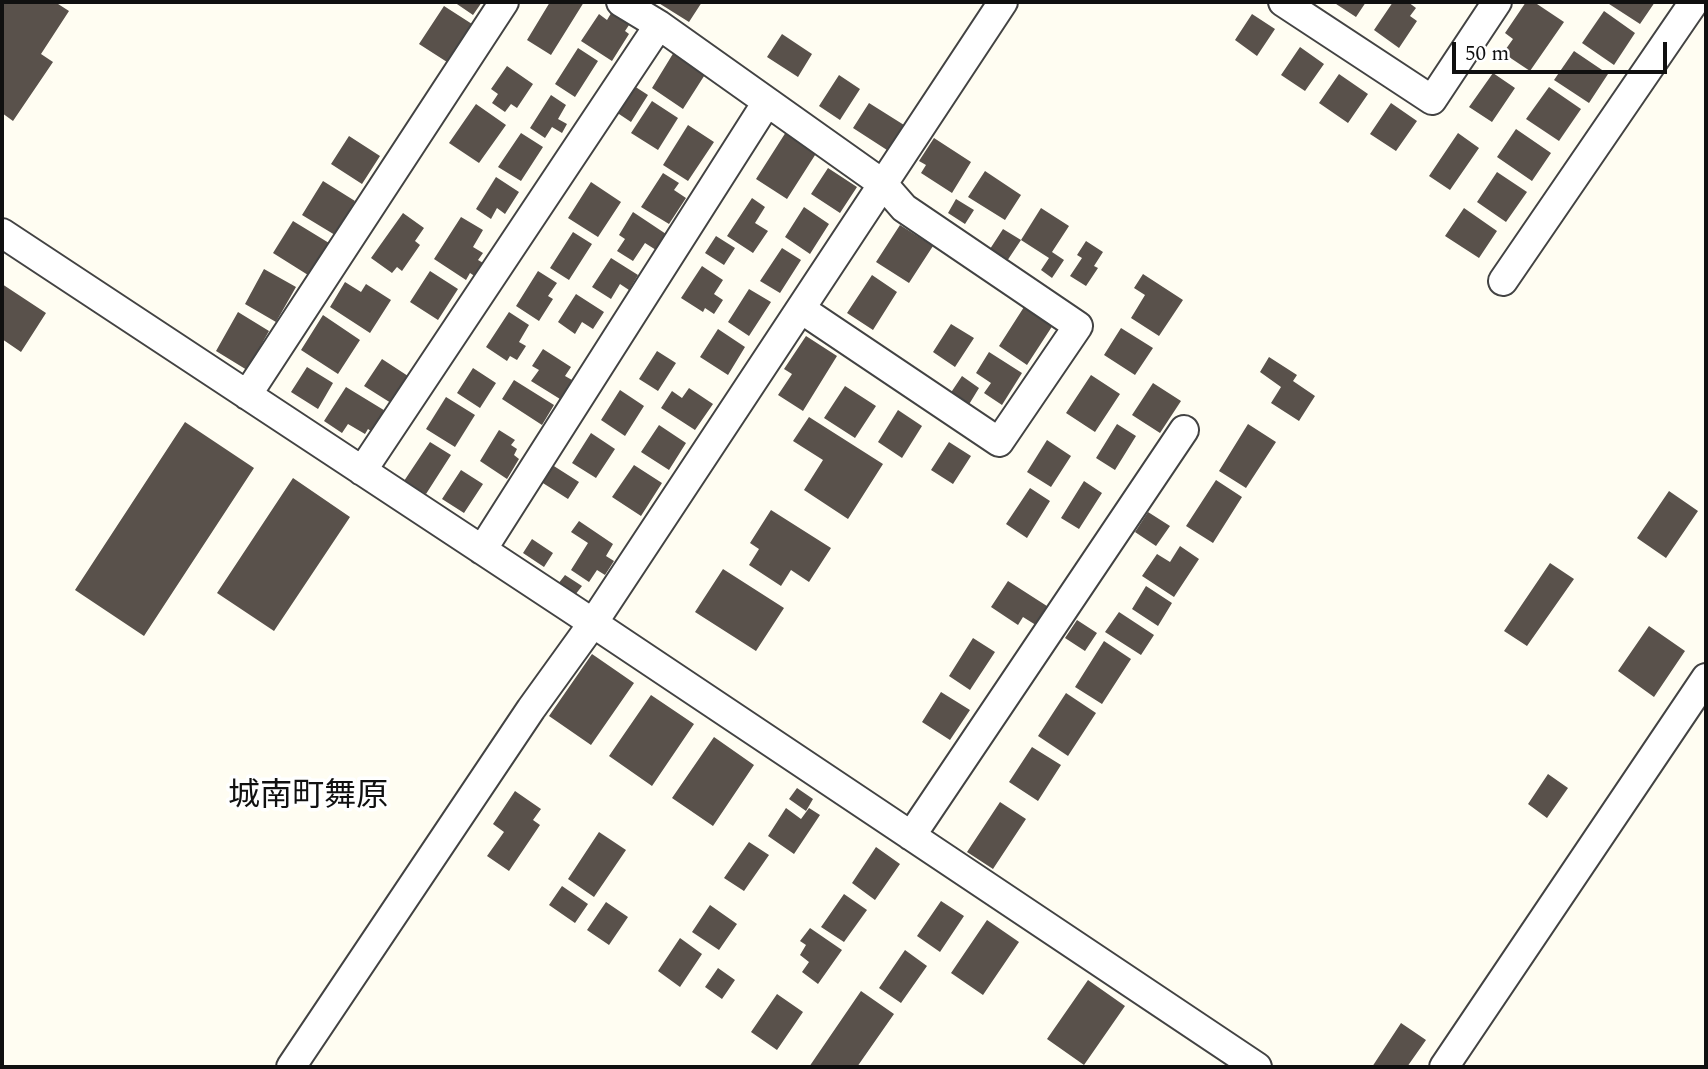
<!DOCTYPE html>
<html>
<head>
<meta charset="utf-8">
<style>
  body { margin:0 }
  #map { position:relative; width:1708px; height:1069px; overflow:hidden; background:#fffdf2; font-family:Spectral,serif }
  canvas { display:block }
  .frame { position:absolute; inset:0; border:4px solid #101010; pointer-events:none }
  .scale { position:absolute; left:1452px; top:42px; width:215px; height:32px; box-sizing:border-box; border:4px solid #101010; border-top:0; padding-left:9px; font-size:21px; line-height:24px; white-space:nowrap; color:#101010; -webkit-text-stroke:5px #fff; paint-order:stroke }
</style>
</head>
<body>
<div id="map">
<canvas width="1708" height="1069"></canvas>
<div class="frame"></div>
<div class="scale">50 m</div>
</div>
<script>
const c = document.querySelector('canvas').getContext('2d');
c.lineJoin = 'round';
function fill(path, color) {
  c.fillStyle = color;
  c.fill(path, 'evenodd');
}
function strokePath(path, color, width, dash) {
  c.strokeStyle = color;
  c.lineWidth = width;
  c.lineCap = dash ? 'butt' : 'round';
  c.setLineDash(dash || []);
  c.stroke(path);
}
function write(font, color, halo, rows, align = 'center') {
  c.font = font + ' Spectral,"Noto Sans JP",serif';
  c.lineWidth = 7;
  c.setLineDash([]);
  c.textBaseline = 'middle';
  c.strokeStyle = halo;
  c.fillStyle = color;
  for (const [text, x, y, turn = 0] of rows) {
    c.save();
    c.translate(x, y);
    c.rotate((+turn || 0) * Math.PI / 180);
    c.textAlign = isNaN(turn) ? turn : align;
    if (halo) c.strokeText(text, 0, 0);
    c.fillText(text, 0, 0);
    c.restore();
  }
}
const building = new Path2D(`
  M2,2H55L69,11L41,54L53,62L13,121L2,113Z
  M454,2H482L473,15Z
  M550,2H584L551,55L527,40Z
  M657,2H702L689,22Z
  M1333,2H1366L1356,17Z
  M1393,2H1408L1416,8L1410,16L1417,21L1399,48L1374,30Z
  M1526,2H1534L1564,22L1530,71L1503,53L1513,39L1505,33Z
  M1606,2H1655L1640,24Z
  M444,6L472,24L447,62L419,44Z
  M613,10L631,22L625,31L629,34L612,61L581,41L599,14L607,20Z
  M1604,11L1635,33L1614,65L1582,43Z
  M1252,14L1275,29L1257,56L1235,40Z
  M782,34L812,54L798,77L767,57Z
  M1300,47L1324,64L1305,91L1281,75Z
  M578,48L598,61L575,97L555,84Z
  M1574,51L1608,74L1589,103L1554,80Z
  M674,52L706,73L683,109L652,88Z
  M507,66L533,84L517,108L511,104L505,112L492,103L498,94L491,89Z
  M1493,73L1515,88L1492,122L1469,107Z
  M1339,74L1368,94L1348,123L1319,103Z
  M839,75L860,89L840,120L819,106Z
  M631,84L648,95L631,122L613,110Z
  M1549,87L1581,109L1559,141L1526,119Z
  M551,95L566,105L558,119L567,124L562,133L552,127L545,138L530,128Z
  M652,101L678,118L658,150L631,133Z
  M869,103L904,125L887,150L853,128Z
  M1391,103L1417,121L1396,151L1370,134Z
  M476,104L506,125L479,163L449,143Z
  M688,125L714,142L688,181L663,165Z
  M1516,129L1551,153L1532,181L1497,157Z
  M786,132L817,152L787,199L756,179Z
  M521,133L543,147L521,181L498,167Z
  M1458,133L1479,148L1450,190L1429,176Z
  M349,136L380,156L362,184L331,164Z
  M934,138L971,162L952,193L921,173L926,165L919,161Z
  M828,168L857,187L840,213L811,194Z
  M985,171L1021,195L1005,220L968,197Z
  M1497,172L1527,192L1506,222L1477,202Z
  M663,173L679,183L674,190L686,198L669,224L641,207Z
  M496,177L519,192L505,214L497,208L491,219L476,209Z
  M323,181L355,201L335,235L302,215Z
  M591,182L621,202L598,237L568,218Z
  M752,198L765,207L755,223L768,231L753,253L727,236Z
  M956,199L974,210L965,224L948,213Z
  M804,207L829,224L810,254L785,237Z
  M1041,208L1069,226L1052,252L1064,260L1052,278L1041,270L1049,258L1021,240Z
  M1464,208L1497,231L1479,258L1445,236Z
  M633,212L666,234L656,250L645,243L633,261L617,251L625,239L619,235Z
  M403,213L424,228L415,241L420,245L402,271L397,267L392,273L371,258Z
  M461,217L483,230L473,247L483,253L478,260L485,264L476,277L470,273L466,280L434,259Z
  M293,221L329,243L308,275L273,253Z
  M900,225L933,246L909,283L876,262Z
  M1003,229L1021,240L1007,261L990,249Z
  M573,232L592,244L569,280L550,268Z
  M716,236L735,248L724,265L705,253Z
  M1086,241L1103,252L1094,266L1098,268L1086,286L1070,276L1082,258L1077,255Z
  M782,248L801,260L780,293L760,281Z
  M611,258L638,275L629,290L620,284L611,299L592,287Z
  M702,266L723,280L714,294L723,300L714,314L705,308L703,312L681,298Z
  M264,269L296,287L276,322L245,304Z
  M430,271L458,289L438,320L410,302Z
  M538,271L557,283L548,296L553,299L539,321L516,306Z
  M1143,274L1183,300L1159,336L1131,318L1145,295L1134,288Z
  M872,275L897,292L873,330L847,313Z
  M345,282L361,292L366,284L391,300L370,333L330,307Z
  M2,284L46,313L21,352L2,339Z
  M749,289L771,302L749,336L728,322Z
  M576,294L604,312L593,329L582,322L575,334L558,322Z
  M1024,307L1053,325L1027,365L999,346Z
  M238,312L269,331L247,370L216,351Z
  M509,312L529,325L519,342L526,346L517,360L510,356L507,361L486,347Z
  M323,315L360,340L338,374L301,350Z
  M951,324L974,338L955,367L933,352Z
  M1121,328L1153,348L1135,375L1104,355Z
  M718,329L745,347L728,375L700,357Z
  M806,336L837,356L803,411L778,395L792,374L784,369Z
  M543,349L571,367L565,376L572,380L560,399L531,381L539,370L532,366Z
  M657,351L676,363L658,391L639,379Z
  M989,352L1022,373L1002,405L984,393L991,383L976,373Z
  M1269,357L1297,375L1293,381L1315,396L1299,421L1271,403L1281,387L1260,372Z
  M382,359L408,376L391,403L364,386Z
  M307,367L333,383L318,409L291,392Z
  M473,368L496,383L480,408L457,393Z
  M1091,375L1120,394L1095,432L1066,413Z
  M962,376L979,388L968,406L950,394Z
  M514,380L554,405L542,425L502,399Z
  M1153,383L1181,401L1160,433L1132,415Z
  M845,386L876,406L855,438L824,418Z
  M346,387L387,412L374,433L368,429L365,434L348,424L342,433L324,421Z
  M689,388L713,404L695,430L661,408L672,391L682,398Z
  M620,390L644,406L625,436L601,420Z
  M446,397L475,415L455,447L426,429Z
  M898,410L922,426L902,458L878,442Z
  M809,417L883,464L848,519L804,490L823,460L793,441Z
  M185,422L254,468L144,636L75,590Z
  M1117,424L1136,436L1115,470L1096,458Z
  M1248,424L1276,442L1246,488L1219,471Z
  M659,425L686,443L669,470L641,452Z
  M499,430L515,440L511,445L517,449L514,455L519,459L507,479L480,461Z
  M591,433L615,449L596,478L572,463Z
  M1047,440L1071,456L1051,487L1027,472Z
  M430,442L451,455L426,494L404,481Z
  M949,442L971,456L953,484L931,470Z
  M546,461L579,482L568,499L535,478Z
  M634,465L662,483L641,516L612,497Z
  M461,470L483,484L464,513L442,499Z
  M293,478L350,517L274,631L217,593Z
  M1216,480L1242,497L1213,543L1186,526Z
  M1084,481L1102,493L1079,529L1061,518Z
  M1030,488L1050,501L1027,538L1006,524Z
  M1669,491L1698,511L1666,558L1637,538Z
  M771,510L831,548L809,582L791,570L781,586L749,565L759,549L750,543Z
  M1148,512L1170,526L1156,546L1135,532Z
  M579,521L613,544L606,556L614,561L605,575L597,570L589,582L571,570L588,543L571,532Z
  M532,539L553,553L544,567L523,553Z
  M1180,546L1199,559L1174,597L1142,576L1157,554L1170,562Z
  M1550,563L1574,579L1527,646L1504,631Z
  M723,569L784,608L756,651L695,612Z
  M565,575L582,586L575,595L558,584Z
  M1008,581L1050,608L1039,627L1023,617L1018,625L991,607Z
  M1146,586L1172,603L1158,626L1132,609Z
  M1119,612L1154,635L1141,655L1105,632Z
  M1077,620L1097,633L1085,651L1065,638Z
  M1649,626L1685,651L1654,697L1618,671Z
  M973,638L995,652L970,690L949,676Z
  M1104,641L1131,659L1102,704L1075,687Z
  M592,654L634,683L591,745L549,716Z
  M941,692L970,710L950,740L922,722Z
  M1066,693L1096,713L1068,756L1038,736Z
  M651,695L694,724L652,786L609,756Z
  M714,737L754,765L713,826L672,798Z
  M1032,747L1061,765L1038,801L1009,782Z
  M1548,774L1568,788L1547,818L1528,804Z
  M797,788L813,799L806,811L789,799Z
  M515,791L541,809L533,820L540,825L509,871L487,856L504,832L493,824Z
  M1000,802L1026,819L993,869L967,852Z
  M786,808L801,819L809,808L820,815L794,854L768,836Z
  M599,832L626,850L594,897L568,879Z
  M749,842L769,855L744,891L724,878Z
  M876,847L900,864L875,900L852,883Z
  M562,886L588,904L575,923L549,905Z
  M844,894L867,910L844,942L821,927Z
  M941,901L964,916L940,952L917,936Z
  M606,902L628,917L609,945L587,930Z
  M710,905L737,924L719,950L692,932Z
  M987,920L1019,942L983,995L951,973Z
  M810,928L842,950L818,984L802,972L809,962L800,955L806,945L800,941Z
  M680,938L702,954L680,987L658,971Z
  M905,950L927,966L901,1003L879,988Z
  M718,968L735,980L722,999L705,987Z
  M1088,980L1125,1006L1084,1065L1047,1039Z
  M861,991L894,1014L857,1067H809Z
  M777,994L803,1012L777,1050L751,1032Z
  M1401,1023L1426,1040L1407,1067H1372Z`);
const street = new Path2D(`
  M621,2L659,25L883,184L904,208L1078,326L999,442L801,309
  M1283,2L1432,100L1497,2
  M2,233L593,623L1257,1067
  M1503,281L1694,2
  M247,395L504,2
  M362,471L659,25
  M482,550L767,102
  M911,836L1184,430
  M291,1067L531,709L593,623L1003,2
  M1444,1067L1706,678`);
const quarterNames = [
  ["城南町舞原",308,799]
];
fill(building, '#59514b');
strokePath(street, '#434343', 32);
strokePath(street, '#fff', 28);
write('32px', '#101010', '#fff', quarterNames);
</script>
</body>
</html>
